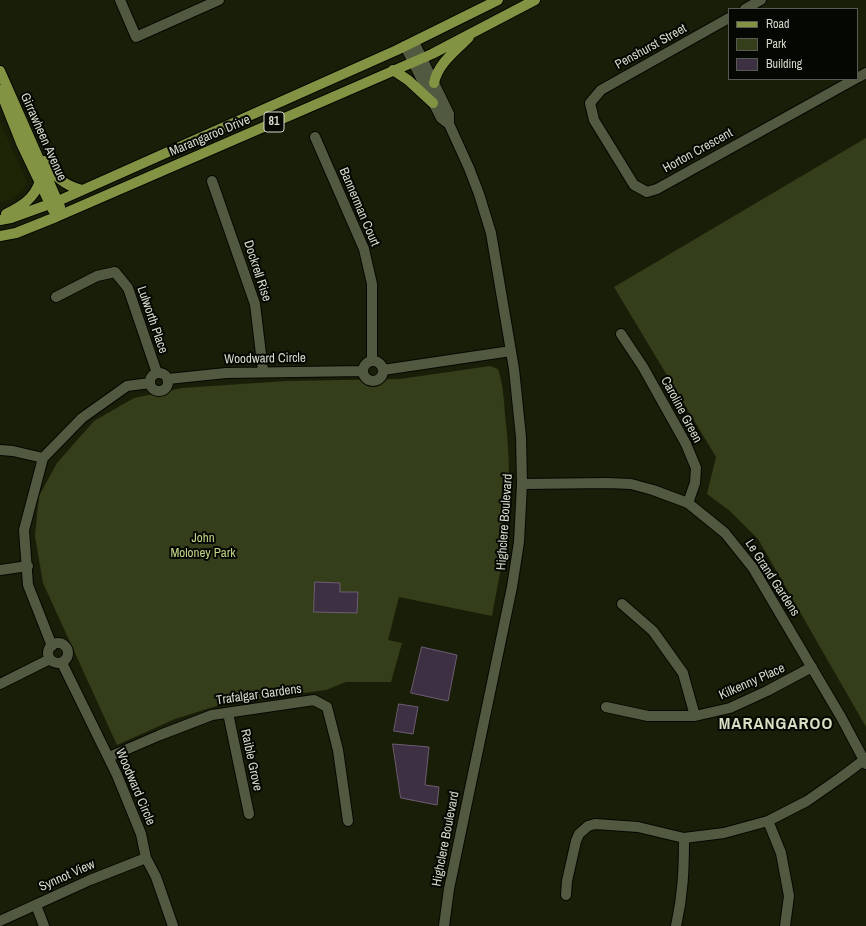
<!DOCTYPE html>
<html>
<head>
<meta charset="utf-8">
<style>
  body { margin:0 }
  #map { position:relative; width:866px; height:926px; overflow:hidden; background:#191e08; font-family:"Archivo Narrow",sans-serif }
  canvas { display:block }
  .legend { position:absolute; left:728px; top:8px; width:130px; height:72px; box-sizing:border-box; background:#050702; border:1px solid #585b52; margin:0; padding:5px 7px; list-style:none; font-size:12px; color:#d5d9cb }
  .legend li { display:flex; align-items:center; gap:8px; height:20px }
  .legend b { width:20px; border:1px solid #585b52 }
</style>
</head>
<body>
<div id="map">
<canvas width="866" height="926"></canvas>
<ul class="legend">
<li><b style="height:5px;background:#829443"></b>Road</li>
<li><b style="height:11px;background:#353e1a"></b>Park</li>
<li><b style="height:11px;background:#3e3043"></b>Building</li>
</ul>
</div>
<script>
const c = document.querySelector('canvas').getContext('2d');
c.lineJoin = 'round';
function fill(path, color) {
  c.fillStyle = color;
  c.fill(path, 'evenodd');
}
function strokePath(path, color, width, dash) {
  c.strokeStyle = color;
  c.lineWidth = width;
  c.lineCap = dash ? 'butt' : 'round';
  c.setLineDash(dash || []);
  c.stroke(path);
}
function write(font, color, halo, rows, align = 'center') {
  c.font = font + ' "Archivo Narrow",sans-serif';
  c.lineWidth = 4;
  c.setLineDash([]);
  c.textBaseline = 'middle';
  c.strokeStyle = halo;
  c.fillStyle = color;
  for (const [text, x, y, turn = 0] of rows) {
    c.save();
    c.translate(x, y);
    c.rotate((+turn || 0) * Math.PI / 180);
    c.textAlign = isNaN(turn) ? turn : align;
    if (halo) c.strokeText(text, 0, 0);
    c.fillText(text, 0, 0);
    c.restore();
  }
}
const built = new Path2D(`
  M0,122L28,184L12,199L0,202Z`);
const green = new Path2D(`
  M866,138V727L758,539L730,511L707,494L716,457L614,287Z
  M490,366L498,369C503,384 504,400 505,415C509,447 510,480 508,513C506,547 498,582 492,616L399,597L388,640L402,643L391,682H346L326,690L226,703L175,719L117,745L43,583L35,536L39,496L57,463L94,421L134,398L182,388L287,381L400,379Z`);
const building = new Path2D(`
  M315,582L340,583V592H358L357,613L314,612Z
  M422,647L457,655L448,701L411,693Z
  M399,704L418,707L413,734L394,731Z
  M393,744L429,747L425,785L439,787L437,805L401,798Z`);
const minor = new Path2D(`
  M120,0L136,37L219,0
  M745,9L761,0
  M729,18L601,90L590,103L594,120L634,185L647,192L657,189L855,79
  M414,42L449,114V124L469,168L479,194L491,233L514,369L521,437L522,484L519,542L512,587L449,889L444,926
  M405,46L441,118L449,124
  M857,78L866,73
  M315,137L364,249L372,284V361
  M212,181L255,304L263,371
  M56,297L97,276L115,272L128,288L157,373
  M621,334L643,367L686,444L696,468L695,483L688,503
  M363 371a10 10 0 1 1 20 0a10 10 0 1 1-20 0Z
  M383,370L511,351
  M150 382a9 9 0 1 1 18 0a9 9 0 1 1-18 0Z
  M168,379L226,373L363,371
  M0,450L13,451L43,458
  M522,484L607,483L631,484L653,490L688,503L725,533L753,568L841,717L866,764
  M0,570L28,566
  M622,604L653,631L683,673L695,716
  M48 653a10 10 0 1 1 20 0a10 10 0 1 1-20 0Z
  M52,646L28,585L24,530L43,458L82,418L127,386L150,383
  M62,663L117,775L141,834L146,858L156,877L173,926
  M0,684L50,659
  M606,707L648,716H695L730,708L767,691L812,667
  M228,713L249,814
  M109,757L160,735L212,715L314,700L327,707L338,750L348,821
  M768,821L781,853L789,896L785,926
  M566,895L567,881L576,841L579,834L588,826L595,824L638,827L684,838L724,833L768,821L807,801L840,778L864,760
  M36,905L44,926
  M0,921L90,880L146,858
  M676,926C683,895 684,869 684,838`);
const major = new Path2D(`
  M393,70L408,80L433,103
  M0,71L60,207
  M434,83C438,63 456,51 469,37
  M0,90L21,143L53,210
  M44,161C55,176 63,185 82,190
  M6,214C22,206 34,199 40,181
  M0,220L11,218L58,201L397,50L498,0
  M0,236L16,233L56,217L432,54L535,0`);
const shields = [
  [274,122,20]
];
const shieldNames = [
  ["81",274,122]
];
const streetNames = [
  ["Penshurst Street",651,47,-29],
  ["Marangaroo Drive",210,136,-23],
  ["Girrawheen Avenue",43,137,66],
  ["Horton Crescent",698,151,-29],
  ["Bannerman Court",359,207,67],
  ["Dockrell Rise",257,271,72],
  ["Lulworth Place",152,320,71],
  ["Woodward Circle",265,359,-1],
  ["Caroline Green",681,410,62],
  ["Highclere Boulevard",505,522,-86],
  ["Le Grand Gardens",772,578,57],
  ["Kilkenny Place",752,682,-24],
  ["Trafalgar Gardens",259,695,-8],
  ["Raible Grove",251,760,78],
  ["Woodward Circle",135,787,67],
  ["Highclere Boulevard",446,839,-79],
  ["Synnot View",67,876,-24]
];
const parkNames = [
  ["John",203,539],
  ["Moloney Park",203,554]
];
const districtNames = [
  ["MARANGAROO",776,724]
];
fill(built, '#1e2406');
fill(green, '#353e1a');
fill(building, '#3e3043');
strokePath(building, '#6d5d73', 1);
strokePath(minor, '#050800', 12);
strokePath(major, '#050800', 12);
strokePath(minor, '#525941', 10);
strokePath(major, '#829443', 10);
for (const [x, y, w] of shields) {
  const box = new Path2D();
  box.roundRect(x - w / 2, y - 10, w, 20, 3);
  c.fillStyle = '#050702';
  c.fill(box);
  strokePath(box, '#d5d9cb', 1);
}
write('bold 12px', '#d5d9cb', null, shieldNames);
write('13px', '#d5d9cb', '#050702', streetNames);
write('13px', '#c0d587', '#050702', parkNames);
c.letterSpacing = '1px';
write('bold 17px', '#d6dfc2', '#050702', districtNames);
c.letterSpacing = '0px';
</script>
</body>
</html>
